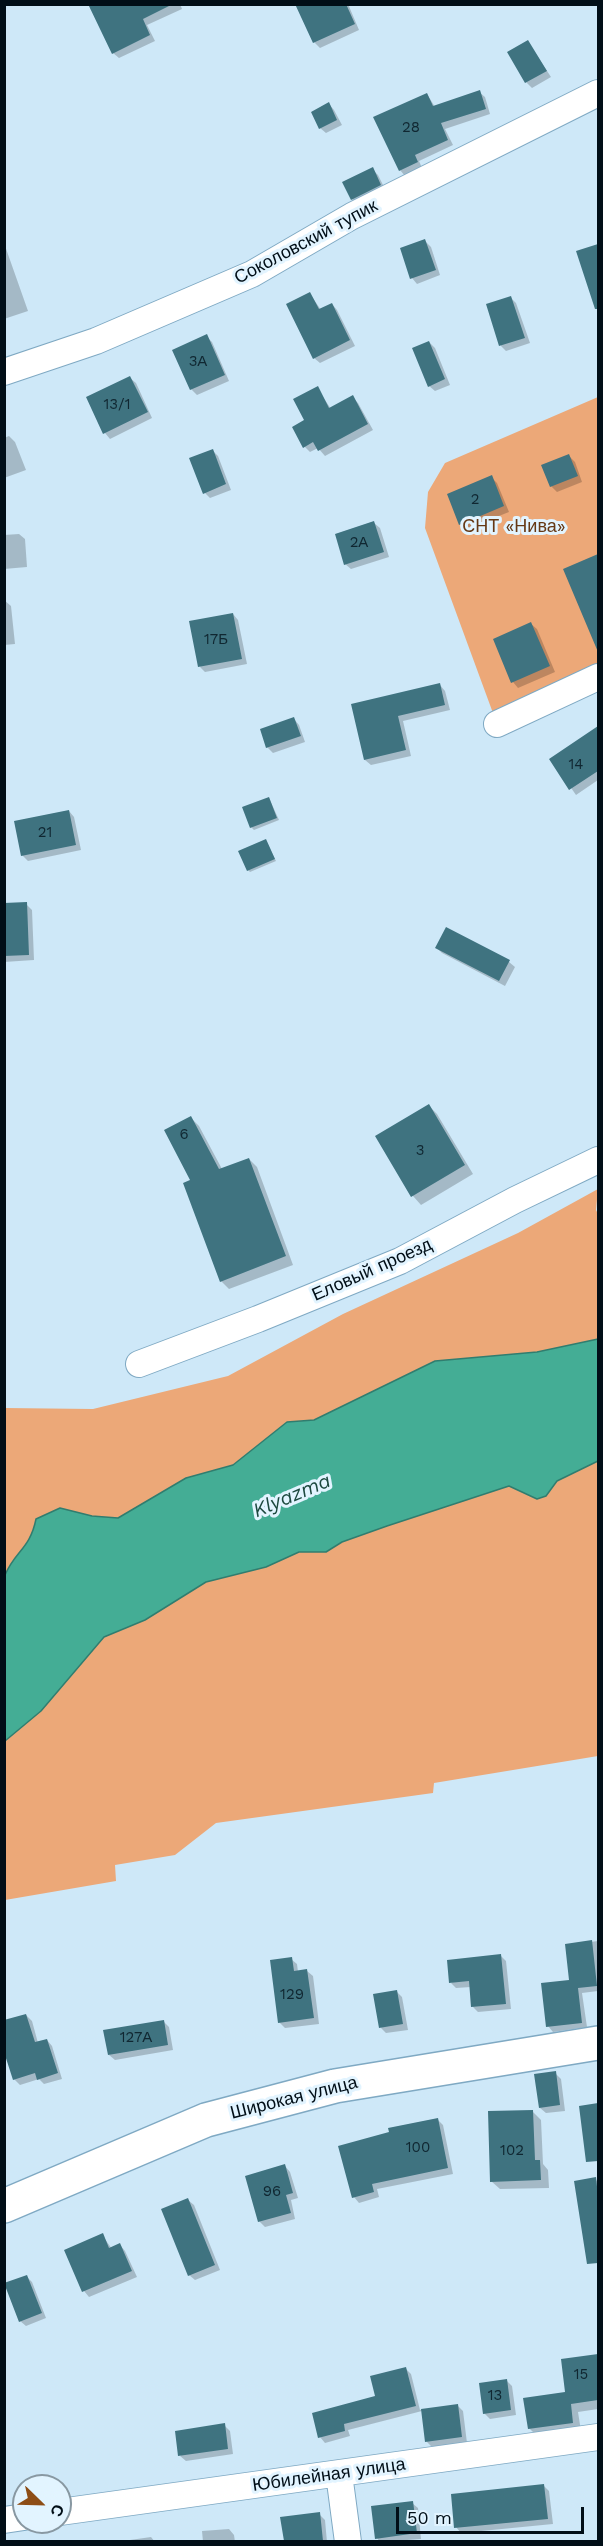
<!DOCTYPE html>
<html>
<head>
<meta charset="utf-8">
<style>
  body { margin:0 }
  #map { position:relative; width:603px; height:2546px; overflow:hidden; background:#cee8f8; font-family:"Work Sans",sans-serif }
  canvas { display:block }
  .frame { position:absolute; inset:0; border:6px solid #010e17; pointer-events:none }
  .north { position:absolute; left:12px; top:2474px; width:60px; height:60px; box-sizing:border-box; background:#e2f4ff; border:2px solid #8898a2; border-radius:50%; rotate:113deg; font-size:16px; font-weight:700; line-height:24px; text-align:center; color:#010e17 }
  .north::after { content:''; display:block; margin:auto; width:21px; height:27px; background:#8d4d16; clip-path:polygon(50% 0,100% 100%,50% 72%,0 100%) }
  .scale { position:absolute; left:396px; top:2507px; width:188px; height:27px; box-sizing:border-box; border:3px solid #010e17; border-top:0; padding-left:8px; font-size:18px; line-height:21px; white-space:nowrap; color:#010e17; -webkit-text-stroke:4px #e2f4ff; paint-order:stroke }
</style>
</head>
<body>
<div id="map">
<canvas width="603" height="2546"></canvas>
<div class="frame"></div>
<div class="north">С</div>
<div class="scale">50 m</div>
</div>
<script>
const c = document.querySelector('canvas').getContext('2d');
c.lineJoin = 'round';
function fill(path, color) {
  c.fillStyle = color;
  c.fill(path, 'evenodd');
}
function strokePath(path, color, width, dash) {
  c.strokeStyle = color;
  c.lineWidth = width;
  c.lineCap = dash ? 'butt' : 'round';
  c.setLineDash(dash || []);
  c.stroke(path);
}
function write(font, color, halo, rows, align = 'center') {
  c.font = font + ' "Work Sans",sans-serif';
  c.lineWidth = 6;
  c.setLineDash([]);
  c.textBaseline = 'middle';
  c.strokeStyle = halo;
  c.fillStyle = color;
  for (const [text, x, y, turn = 0] of rows) {
    c.save();
    c.translate(x, y);
    c.rotate((+turn || 0) * Math.PI / 180);
    c.textAlign = isNaN(turn) ? turn : align;
    if (halo) c.strokeText(text, 0, 0);
    c.fillText(text, 0, 0);
    c.restore();
  }
}
const green = new Path2D(`
  M598,397V677L497,724L425,528L428,492L445,463Z
  M598,1189L596,1210L598,1214V1339L537,1352L435,1361L314,1420L287,1422L233,1465L186,1478L118,1518L92,1516L59,1509L36,1519C30,1549 15,1551 5,1575V1408L93,1409L228,1376L343,1314L518,1233Z
  M598,1461V1756L434,1783L433,1793L216,1823L175,1855L115,1865L116,1881L5,1900V1741L41,1711L104,1637L145,1620L206,1582L266,1567L299,1552H326L342,1542L387,1526L509,1486L546,1496L557,1481Z`);
const water = new Path2D(`
  M598,1339V1461L557,1481L546,1496L537,1499L509,1486L387,1526L342,1542L326,1552H299L266,1567L206,1582L145,1620L104,1637L41,1711L5,1741V1575C15,1551 30,1549 36,1519L60,1508L92,1516L118,1518L186,1478L233,1465L287,1422L314,1420L435,1361L537,1352Z`);
const shadow = new Path2D(`
  M180,4L182,9L147,25L155,41L119,58L113,53L90,5Z
  M297,4H348L359,30L320,48L314,42Z
  M528,42L551,77L532,88L526,82Z
  M479,92L485,97L490,114L445,129L453,145L419,161L422,168L405,176L400,170L427,94L435,107Z
  M329,104L334,110L342,125L326,133L320,128Z
  M372,169L378,175L386,191L358,205L352,199Z
  M425,241L431,247L440,275L417,284L412,278Z
  M4,243L28,311L4,319Z
  M598,245V307L594,302L577,252Z
  M310,294L321,310L332,304L337,310L355,346L320,363L314,358Z
  M511,298L516,303L530,343L506,351L501,346L488,305Z
  M206,336L212,342L229,381L197,395L191,389L174,351Z
  M429,342L435,348L450,385L435,391L429,386Z
  M130,378L136,383L152,418L110,439L105,433Z
  M317,388L331,409L352,397L358,403L373,430L325,456L318,448L310,452L305,447L307,421Z
  M9,436L15,442L26,470L4,478V438Z
  M212,450L218,456L231,490L210,498L205,493Z
  M569,456L575,462L582,482L557,492L551,486Z
  M491,477L497,483L509,512L466,529L460,524Z
  M374,523L380,528L389,557L351,569L345,564Z
  M19,534L25,539L27,567L4,569V535Z
  M595,557L598,560V645L595,642Z
  M4,600L11,606L15,644L4,645Z
  M233,614L238,620L247,664L205,672L200,667Z
  M531,624L537,629L555,672L518,688L513,682Z
  M440,685L445,691L450,710L403,721L411,756L371,765L365,760L353,705Z
  M294,719L299,725L305,742L273,753L267,747Z
  M593,731L598,737V780L576,795L551,759Z
  M269,798L279,820L254,830L251,827Z
  M69,811L74,817L81,850L28,861L22,855Z
  M266,841L276,861L250,872L248,870Z
  M26,904L32,910L34,960L4,962V905Z
  M447,929L509,962L515,967L505,986L442,953L437,948Z
  M429,1106L437,1114L473,1174L421,1205L413,1196L377,1137Z
  M191,1118L199,1126L222,1169L249,1159L257,1167L293,1265L229,1289L221,1281L192,1181Z
  M598,1941V1991L582,1993L587,2027L553,2032L548,2026L571,1981L567,1945Z
  M500,1955L506,1961L511,2009L478,2012L473,2007L471,1987L456,1988L451,1983Z
  M291,1959L297,1964L298,1972L307,1971L313,1976L319,2024L285,2028L279,2022Z
  M397,1992L402,1997L408,2030L386,2033L381,2028Z
  M26,2015L32,2021L38,2043L47,2040L52,2046L62,2079L44,2084L39,2079L20,2085L14,2079Z
  M164,2022L169,2027L173,2050L115,2060L109,2055Z
  M555,2073L561,2079L565,2111L546,2113L540,2108Z
  M598,2105V2150L591,2151L580,2107Z
  M533,2112L541,2120L543,2164L548,2170L549,2188L500,2189L491,2181Z
  M438,2120L443,2125L453,2174L377,2189L379,2197L359,2203L354,2197L390,2133Z
  M285,2166L290,2172L298,2198L291,2200L295,2219L265,2227L259,2221Z
  M595,2179L598,2182V2236L589,2238Z
  M188,2200L194,2205L220,2270L195,2280L189,2275Z
  M102,2235L112,2249L120,2245L125,2251L137,2277L89,2297L84,2291Z
  M26,2276L32,2282L46,2318L26,2326L20,2321Z
  M597,2355L598,2409L578,2412L581,2431L538,2437L529,2428L567,2393Z
  M406,2369L411,2374L420,2410L457,2405L463,2411L467,2443L432,2447L427,2442L422,2411L348,2430L350,2436L325,2443L320,2437L376,2397Z
  M506,2380L512,2386L516,2415L490,2419L484,2413Z
  M224,2425L230,2431L233,2454L186,2461L180,2456Z
  M543,2485L549,2491L553,2524L461,2533L456,2527Z
  M412,2503L418,2508L421,2539L380,2542L377,2538Z
  M319,2514L325,2520L327,2542H285L282,2519Z
  M229,2529L234,2535L235,2542H203L202,2531Z
  M151,2537L155,2542H123V2541Z`);
const building = new Path2D(`
  M88,4H173L143,19L150,35L112,54Z
  M295,4H346L355,24L313,43Z
  M528,40L547,71L525,83L507,52Z
  M480,90L486,109L441,123L448,140L415,155L418,162L399,171L373,117L427,93L433,106Z
  M329,102L337,120L319,129L311,112Z
  M373,167L381,185L351,200L342,182Z
  M425,239L436,270L410,279L400,248Z
  M598,244V309H595L576,251Z
  M310,292L319,309L332,303L350,340L313,359L286,304Z
  M511,296L525,338L499,346L486,304Z
  M207,334L225,375L190,390L172,350Z
  M429,341L445,379L428,387L412,348Z
  M130,376L148,412L103,434L86,397Z
  M318,386L329,408L353,395L368,424L318,451L313,442L303,448L292,427L304,420L293,399Z
  M213,449L226,484L203,494L189,458Z
  M569,454L578,476L550,487L541,465Z
  M492,475L504,506L459,525L447,494Z
  M374,521L384,552L344,565L335,534Z
  M598,554V652L563,569Z
  M233,613L242,659L198,667L189,621Z
  M531,622L550,666L511,683L493,639Z
  M440,683L445,705L398,716L406,750L364,760L351,704Z
  M294,717L301,736L266,748L260,729Z
  M598,726V771L569,790L549,759Z
  M269,797L277,818L250,828L242,807Z
  M69,810L76,845L21,856L14,821Z
  M266,839L275,859L247,871L238,851Z
  M27,902L29,955L4,956V903Z
  M446,927L510,960L499,981L435,948Z
  M429,1104L465,1165L411,1197L375,1136Z
  M191,1116L219,1169L249,1158L286,1256L220,1282L183,1183L190,1180L164,1130Z
  M592,1940L597,1986L578,1988L582,2023L546,2027L541,1983L569,1980L565,1944Z
  M501,1954L506,2004L471,2007L469,1981L449,1983L447,1960Z
  M292,1957L294,1971L307,1969L314,2018L278,2023L270,1960Z
  M397,1990L403,2024L379,2028L373,1994Z
  M26,2014L35,2042L47,2039L58,2073L37,2080L35,2073L13,2080L4,2052V2020Z
  M164,2020L168,2045L108,2055L103,2030Z
  M556,2071L560,2105L539,2108L534,2074Z
  M598,2103V2161L586,2162L579,2106Z
  M533,2110L535,2160H540L541,2180L490,2182L488,2111Z
  M438,2118L448,2168L372,2184L374,2192L352,2198L338,2146L389,2132L388,2128Z
  M285,2164L293,2193L286,2195L291,2213L258,2222L245,2176Z
  M596,2177L598,2196V2263L587,2264L574,2181Z
  M188,2198L215,2265L188,2276L161,2209Z
  M103,2233L109,2248L120,2243L132,2271L82,2292L64,2250Z
  M27,2275L42,2313L19,2322L4,2283Z
  M598,2354V2400L571,2404L573,2423L528,2429L523,2398L565,2392L561,2359Z
  M406,2367L416,2406L344,2424L345,2431L318,2438L312,2413L375,2396L370,2376Z
  M507,2379L511,2410L483,2414L479,2383Z
  M458,2404L462,2437L425,2442L421,2409Z
  M225,2423L228,2449L178,2456L175,2431Z
  M544,2484L548,2519L454,2528L451,2494Z
  M413,2501L417,2533L375,2539L371,2506Z
  M320,2512L323,2541H284L280,2517Z`);
const street = new Path2D(`
  M4,372L96,341L252,274L352,216L598,93
  M497,724L598,677
  M139,1364L258,1319L400,1261L515,1200L598,1160
  M339,2474L348,2542
  M60,2512L598,2437
  M4,2520L24,2517`);
const secondary = new Path2D(`
  M4,2206L206,2120L335,2086L598,2043`);
const numberNames = [
  ["28",411,128],
  ["3А",198,362],
  ["13/1",117,405],
  ["2",475,500],
  ["2А",359,543],
  ["17Б",216,640],
  ["14",576,765],
  ["21",45,833],
  ["6",184,1135],
  ["3",420,1151],
  ["129",292,1995],
  ["127А",136,2038],
  ["100",418,2148],
  ["102",512,2151],
  ["96",272,2192],
  ["15",581,2375],
  ["13",495,2396]
];
const streetNames = [
  ["Соколовский тупик",306,242,-28],
  ["Еловый проезд",372,1270,-24],
  ["Широкая улица",294,2098,-14],
  ["Юбилейная улица",329,2475,-8]
];
const parkNames = [
  ["СНТ «Нива»",514,527]
];
const waterNames = [
  ["Klyazma",292,1496,-23]
];
fill(green, '#eca878');
fill(water, '#44ad95');
strokePath(water, '#307d6f', 1.5);
fill(shadow, '#0003');
fill(building, '#3f7380');
strokePath(street, '#7fa9c3', 28);
strokePath(secondary, '#7fa9c3', 36);
strokePath(street, '#fff', 26);
strokePath(secondary, '#fff', 33);
write('15px', '#102731', null, numberNames);
write('18px', '#010e17', '#e2f4ff', streetNames);
write('18px', '#653814', '#e2f4ff', parkNames);
write('italic 20px', '#1c493f', '#e2f4ff', waterNames);
</script>
</body>
</html>
